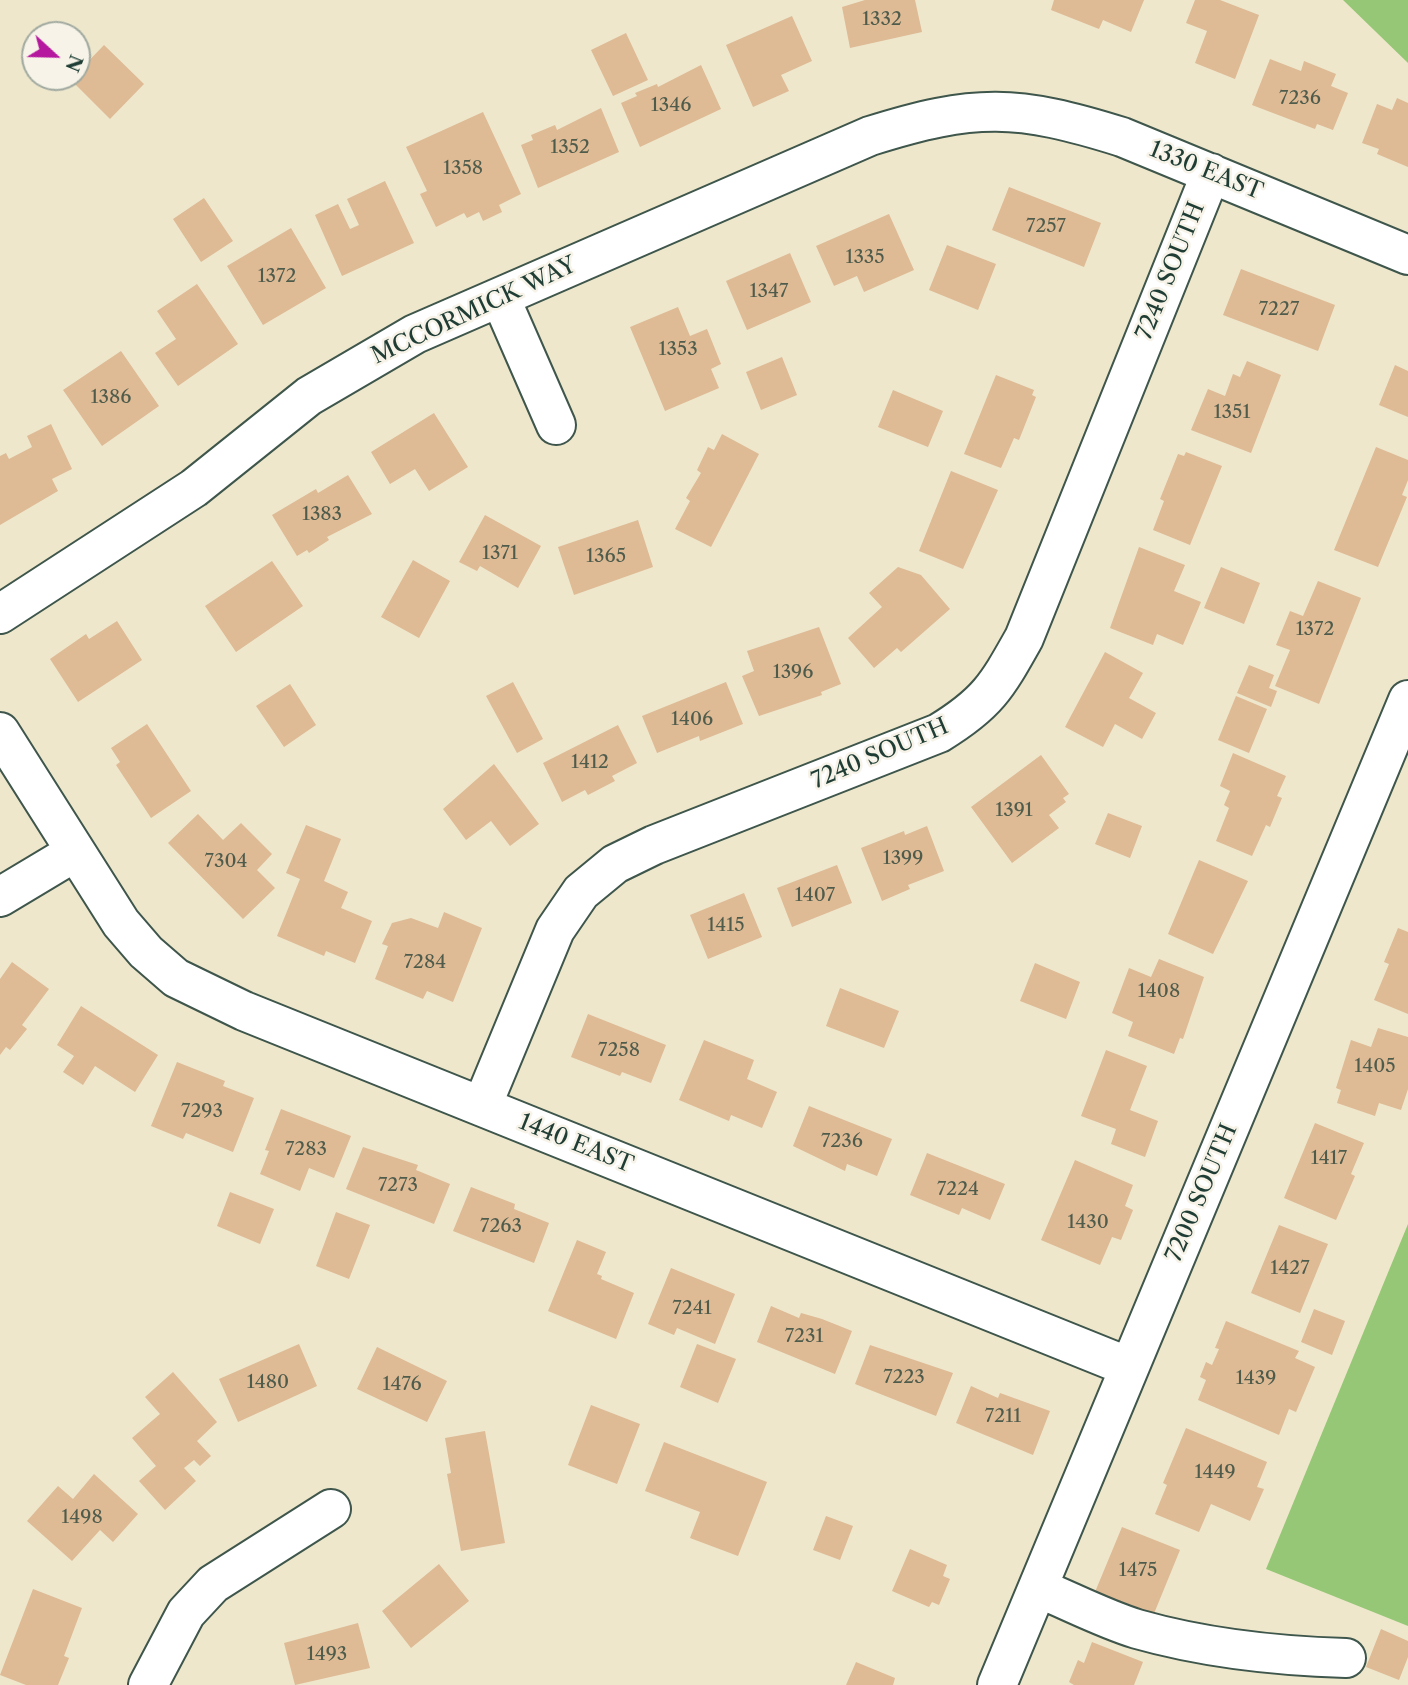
<!DOCTYPE html>
<html>
<head>
<meta charset="utf-8">
<style>
  body { margin:0 }
  #map { position:relative; width:1408px; height:1685px; overflow:hidden; background:#eee7cc; font-family:"Libre Caslon Text",serif }
  canvas { display:block }
  .north { position:absolute; left:21px; top:21px; width:70px; height:70px; box-sizing:border-box; background:#f7f3e8; border:2px solid #a1aaa0; border-radius:50%; rotate:112deg; font-size:19px; font-weight:700; line-height:28px; text-align:center; color:#1f3d34 }
  .north::after { content:''; display:block; margin:auto; width:24px; height:32px; background:#b5179e; clip-path:polygon(50% 0,100% 100%,50% 72%,0 100%) }
</style>
</head>
<body>
<div id="map">
<canvas width="1408" height="1685"></canvas>
<div class="north">N</div>
</div>
<script>
const c = document.querySelector('canvas').getContext('2d');
c.lineJoin = 'round';
function fill(path, color) {
  c.fillStyle = color;
  c.fill(path, 'evenodd');
}
function strokePath(path, color, width, dash) {
  c.strokeStyle = color;
  c.lineWidth = width;
  c.lineCap = dash ? 'butt' : 'round';
  c.setLineDash(dash || []);
  c.stroke(path);
}
function write(font, color, halo, rows, align = 'center') {
  c.font = font + ' "Libre Caslon Text",serif';
  c.lineWidth = 5;
  c.setLineDash([]);
  c.textBaseline = 'middle';
  c.strokeStyle = halo;
  c.fillStyle = color;
  for (const [text, x, y, turn = 0] of rows) {
    c.save();
    c.translate(x, y);
    c.rotate((+turn || 0) * Math.PI / 180);
    c.textAlign = isNaN(turn) ? turn : align;
    if (halo) c.strokeText(text, 0, 0);
    c.fillText(text, 0, 0);
    c.restore();
  }
}
const green = new Path2D(`
  M1343,0H1408V63Z
  M1408,1224V1626L1266,1569Z`);
const building = new Path2D(`
  M865,0H915L922,32L850,48L842,7Z
  M1054,0H1144L1131,32L1103,20L1099,29L1051,10Z
  M1195,0H1220L1259,15L1235,79L1195,63L1207,31L1186,23Z
  M792,16L812,61L781,75L789,91L753,107L726,45Z
  M626,33L648,80L613,96L591,50Z
  M104,45L144,84L110,119L71,80L77,77V73Z
  M1270,59L1301,71L1304,61L1336,74L1331,86L1348,93L1333,130L1317,124L1315,129L1252,105Z
  M701,65L721,109L640,147L621,103L637,96L635,93L657,84L658,87Z
  M1397,98L1408,103V167L1377,154L1379,149L1362,143L1377,104L1392,110Z
  M601,108L619,152L538,188L521,145L533,140L531,135L555,125L557,130Z
  M483,112L521,194L499,205L502,212L483,221L479,212L467,218L464,213L436,227L420,194L427,191L406,147Z
  M385,181L414,243L342,276L315,215L338,204L350,229L359,225L347,199Z
  M1009,187L1101,223L1084,267L992,230Z
  M204,198L233,241L201,262L173,219Z
  M889,214L914,270L864,292L857,276L834,286L816,246Z
  M291,228L326,288L263,325L227,266Z
  M947,245L996,264L978,310L929,290Z
  M790,253L811,302L747,330L726,281Z
  M1241,269L1335,305L1318,351L1223,315Z
  M197,284L238,344L178,386L155,353L176,339L157,311Z
  M678,307L690,336L707,329L721,364L711,369L719,388L665,411L630,327Z
  M121,351L159,406L102,446L63,390Z
  M782,357L797,395L761,410L746,372Z
  M1247,361L1281,375L1251,453L1191,430L1208,389L1225,396L1233,374L1240,377Z
  M1395,365L1408,371V417L1379,405Z
  M996,375L1034,390L1032,395L1036,397L1019,440L1014,438L1001,468L964,454Z
  M893,390L943,411L928,447L878,427Z
  M434,413L468,467L429,491L415,469L390,484L371,452Z
  M51,424L72,469L52,479L58,491L0,525V456L6,453L9,459L32,447L27,436Z
  M722,434L759,454L711,547L675,529L690,501L686,498L701,473L697,470L708,447L714,450Z
  M1376,447L1408,460V480L1402,495L1407,497L1378,567L1334,550Z
  M1186,452L1222,466L1190,545L1153,530L1164,501L1160,499L1178,454L1184,456Z
  M951,471L998,490L963,569L919,551Z
  M348,475L372,514L327,537L329,540L309,553L307,550L297,556L272,515L316,489L318,493Z
  M485,515L541,546L518,588L480,566L477,571L459,562Z
  M638,520L653,567L574,595L558,547Z
  M1139,547L1185,565L1174,591L1201,602L1183,645L1157,634L1153,645L1110,628Z
  M413,560L450,581L419,638L381,617Z
  M272,561L303,606L236,652L205,606Z
  M898,567L921,575L950,609L901,652L897,648L874,668L848,638L882,607L869,593Z
  M1221,567L1260,583L1244,624L1204,608Z
  M1318,581L1361,598L1319,704L1275,686L1290,650L1276,645L1290,611L1303,616Z
  M117,621L142,660L78,702L50,659L86,634L89,639Z
  M819,627L841,684L821,692L822,695L759,716L742,676L754,671L747,651Z
  M1105,652L1143,673L1129,698L1156,713L1142,739L1115,724L1103,747L1065,727Z
  M1249,665L1274,675L1269,688L1277,691L1271,707L1237,693Z
  M513,682L543,739L517,753L486,696Z
  M726,682L743,724L700,741L699,736L657,753L642,716Z
  M290,684L316,725L284,747L256,706Z
  M1236,696L1267,709L1249,753L1218,740Z
  M147,724L191,791L151,818L116,765L120,762L111,748Z
  M618,725L637,763L612,776L615,781L588,795L585,790L562,802L543,763Z
  M1233,753L1286,776L1277,796L1282,798L1270,827L1266,825L1252,856L1216,841L1229,808L1224,805L1230,791L1220,786Z
  M1041,755L1069,794L1063,798L1066,802L1049,815L1059,828L1012,863L971,807Z
  M494,764L539,824L510,846L491,821L466,840L443,809Z
  M1108,813L1142,826L1130,858L1095,844Z
  M198,814L223,840L241,823L272,854L257,870L275,888L243,919L168,843Z
  M306,825L341,839L324,881L348,892L341,908L372,921L355,963L326,951L324,956L277,936L300,879L286,873Z
  M927,826L944,871L908,885L910,889L882,901L861,848L904,831L905,835Z
  M1199,860L1248,881L1213,954L1168,934Z
  M837,865L852,903L792,927L777,888Z
  M744,893L762,937L708,959L690,915Z
  M444,912L482,928L453,1002L427,991L423,999L375,979L388,946L382,944L392,923L411,918L438,928Z
  M1398,928L1408,932V1014L1374,1000L1389,964L1384,962Z
  M1159,959L1204,977L1183,1039L1180,1038L1174,1054L1128,1036L1133,1022L1112,1013L1129,968L1151,977Z
  M12,962L49,989L22,1025L27,1029L10,1050L6,1047L0,1055V979Z
  M1035,963L1080,982L1066,1019L1020,1001Z
  M840,988L899,1011L884,1048L826,1026Z
  M81,1006L158,1055L135,1092L95,1066L83,1085L63,1072L74,1056L57,1045Z
  M588,1014L666,1045L651,1083L622,1072L620,1076L571,1057Z
  M1378,1028L1408,1037V1089L1401,1110L1379,1103L1375,1116L1337,1103L1341,1090L1336,1088L1351,1040L1371,1047Z
  M704,1040L754,1060L747,1079L777,1092L762,1128L731,1115L729,1121L679,1100Z
  M1106,1050L1147,1066L1130,1110L1158,1121L1145,1157L1111,1144L1116,1129L1081,1116Z
  M177,1062L225,1081L223,1086L254,1098L233,1152L186,1133L183,1139L151,1126Z
  M809,1106L892,1139L877,1176L847,1164L845,1171L793,1146Z
  M281,1109L351,1136L334,1178L309,1168L300,1191L260,1174L269,1151L265,1150Z
  M1315,1123L1364,1143L1351,1174L1355,1176L1336,1220L1284,1198Z
  M363,1147L418,1165L416,1170L450,1184L434,1224L346,1189Z
  M927,1153L1005,1184L990,1220L962,1208L959,1215L910,1195Z
  M1075,1160L1133,1185L1125,1206L1133,1210L1121,1240L1112,1237L1100,1265L1041,1240Z
  M471,1187L515,1204L514,1209L549,1223L534,1263L453,1231Z
  M230,1192L274,1209L260,1244L217,1226Z
  M336,1212L370,1225L349,1279L316,1266Z
  M1279,1225L1328,1244L1300,1313L1251,1293Z
  M577,1240L606,1252L597,1274L602,1276L601,1279L634,1293L616,1339L548,1311Z
  M671,1268L735,1294L715,1344L677,1328L674,1335L648,1324Z
  M771,1306L799,1318L801,1313L822,1319L852,1331L835,1374L757,1342Z
  M1314,1309L1345,1321L1332,1355L1301,1342Z
  M1226,1321L1299,1351L1295,1358L1315,1367L1296,1412L1289,1409L1279,1435L1198,1400L1206,1380L1200,1377L1206,1362L1212,1365L1219,1349L1215,1348Z
  M299,1344L317,1386L238,1422L219,1379Z
  M697,1344L736,1359L718,1403L680,1387Z
  M870,1345L953,1373L936,1416L855,1384Z
  M377,1347L447,1381L427,1422L357,1389Z
  M173,1372L217,1422L197,1441L211,1456L200,1466L194,1460L184,1468L196,1481L165,1510L139,1481L156,1466L132,1438L160,1414L145,1397Z
  M971,1386L998,1398L1000,1393L1050,1411L1033,1455L956,1423Z
  M591,1405L640,1424L617,1484L568,1465Z
  M1186,1428L1267,1462L1257,1487L1264,1489L1250,1521L1211,1504L1199,1532L1155,1514L1167,1485L1163,1483Z
  M485,1431L505,1543L461,1551L447,1474L451,1473L445,1438Z
  M664,1442L767,1482L738,1556L690,1538L700,1512L645,1491Z
  M94,1474L138,1514L113,1542L100,1530L72,1561L27,1521L58,1486L73,1499Z
  M826,1516L853,1526L840,1560L813,1550Z
  M1122,1527L1180,1550L1153,1616L1095,1592Z
  M910,1549L947,1565L943,1576L950,1579L939,1605L932,1602L929,1607L892,1591Z
  M439,1564L469,1601L411,1648L382,1611Z
  M33,1589L82,1608L64,1656L69,1658L58,1685H26L0,1675Z
  M358,1623L370,1668L295,1685L284,1643Z
  M1381,1629L1408,1641V1657L1399,1680L1366,1667Z
  M1092,1642L1143,1662L1134,1685H1074L1069,1682L1078,1660L1084,1663Z
  M856,1662L895,1678L893,1685H846Z`);
const minor = new Path2D(`
  M500,297L556,425
  M0,614L194,488L309,396L415,334L870,136C975,103 1017,104 1122,137L1408,255
  M0,732L121,923L146,952L176,978L244,1011L1129,1367
  M0,897L75,852
  M482,1106L555,930L581,892L615,864L654,845L939,733C988,703 997,686 1024,638L1211,173
  M1038,1588C1070,1601 1104,1619 1137,1629C1204,1648 1277,1656 1346,1658
  M148,1685L186,1613L213,1584L331,1509
  M997,1685L1408,700`);
const numberNames = [
  ["1332",882,20],
  ["7236",1300,99],
  ["1346",671,106],
  ["1352",570,148],
  ["1358",463,169],
  ["7257",1046,227],
  ["1335",865,258],
  ["1372",277,277],
  ["1347",769,292],
  ["7227",1279,310],
  ["1353",678,350],
  ["1386",111,398],
  ["1351",1232,413],
  ["1383",322,515],
  ["1371",500,554],
  ["1365",606,557],
  ["1372",1315,630],
  ["1396",793,673],
  ["1406",692,720],
  ["1412",590,763],
  ["1391",1014,811],
  ["1399",903,859],
  ["7304",226,862],
  ["1407",815,896],
  ["1415",726,926],
  ["7284",425,963],
  ["1408",1159,992],
  ["7258",619,1051],
  ["1405",1375,1067],
  ["7293",202,1112],
  ["7236",842,1142],
  ["7283",306,1150],
  ["1417",1329,1159],
  ["7273",398,1186],
  ["7224",958,1190],
  ["1430",1088,1223],
  ["7263",501,1227],
  ["1427",1290,1269],
  ["7241",692,1309],
  ["7231",804,1337],
  ["7223",904,1378],
  ["1439",1256,1379],
  ["1480",268,1383],
  ["1476",402,1385],
  ["7211",1003,1417],
  ["1449",1215,1473],
  ["1498",82,1518],
  ["1475",1138,1571],
  ["1493",327,1655]
];
const streetNames = [
  ["1330 EAST",1206,171,22],
  ["7240 SOUTH",1171,271,-68],
  ["MCCORMICK WAY",474,311,-25],
  ["7240 SOUTH",880,754,-23],
  ["1440 EAST",576,1144,22],
  ["7200 SOUTH",1202,1193,-67]
];
fill(green, '#96c776');
fill(building, '#deba95');
strokePath(minor, '#3e564b', 42);
strokePath(minor, '#fff', 38);
write('19px', '#4f5c4c', null, numberNames);
write('23px', '#1f3d34', '#f7f3e8', streetNames);
</script>
</body>
</html>
